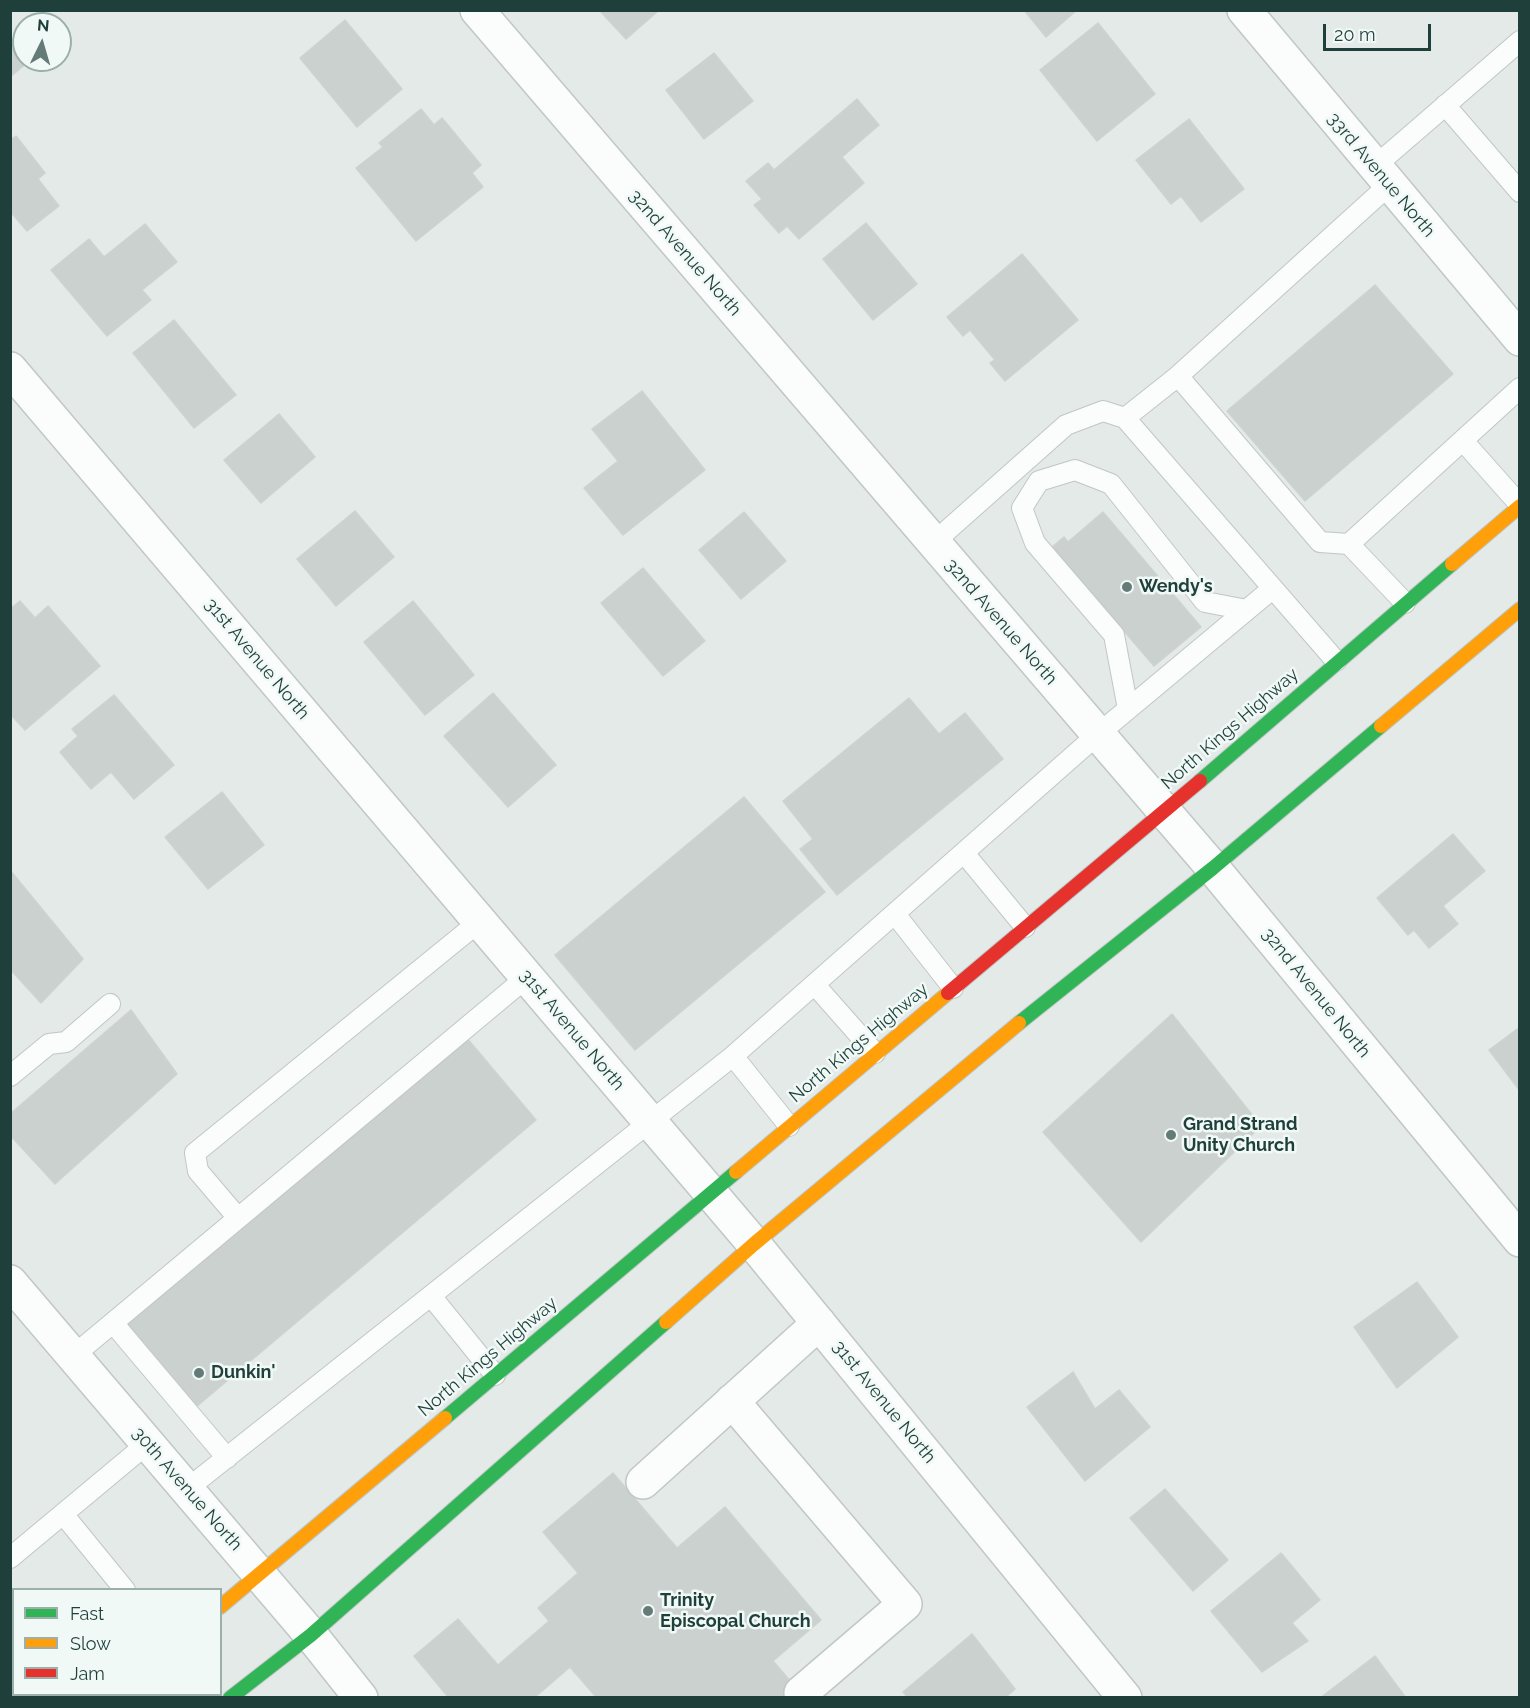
<!DOCTYPE html>
<html>
<head>
<meta charset="utf-8">
<style>
  body { margin:0 }
  #map { position:relative; width:1530px; height:1708px; overflow:hidden; background:#e3eae8; font-family:Raleway,sans-serif }
  canvas { display:block }
  .frame { position:absolute; inset:0; border:12px solid #1f3f3b; pointer-events:none }
  .legend { position:absolute; left:12px; top:1588px; width:210px; height:108px; box-sizing:border-box; background:#f1f9f6; border:2px solid #9dafab; margin:0; padding:8px 10px; list-style:none; font-size:18px; color:#1f3f3b }
  .legend li { display:flex; align-items:center; gap:12px; height:30px }
  .legend b { width:30px; border:2px solid #9dafab }
  .north { position:absolute; left:12px; top:12px; width:60px; height:60px; box-sizing:border-box; background:#f1f9f6; border:2px solid #9dafab; border-radius:50%; rotate:5deg; font-size:16px; font-weight:700; line-height:24px; text-align:center; color:#1f3f3b }
  .north::after { content:''; display:block; margin:auto; width:21px; height:27px; background:#647b78; clip-path:polygon(50% 0,100% 100%,50% 72%,0 100%) }
  .scale { position:absolute; left:1323px; top:24px; width:108px; height:27px; box-sizing:border-box; border:3px solid #1f3f3b; border-top:0; padding-left:8px; font-size:18px; line-height:21px; white-space:nowrap; color:#1f3f3b; -webkit-text-stroke:4px #f1f9f6; paint-order:stroke }
</style>
</head>
<body>
<div id="map">
<canvas width="1530" height="1708"></canvas>
<div class="frame"></div>
<ul class="legend">
<li><b style="height:8px;background:#30b455"></b>Fast</li>
<li><b style="height:8px;background:#ff9f0a"></b>Slow</li>
<li><b style="height:8px;background:#e5322d"></b>Jam</li>
</ul>
<div class="north">N</div>
<div class="scale">20 m</div>
</div>
<script>
const c = document.querySelector('canvas').getContext('2d');
c.lineJoin = 'round';
function fill(path, color) {
  c.fillStyle = color;
  c.fill(path, 'evenodd');
}
function strokePath(path, color, width, dash) {
  c.strokeStyle = color;
  c.lineWidth = width;
  c.lineCap = dash ? 'butt' : 'round';
  c.setLineDash(dash || []);
  c.stroke(path);
}
function write(font, color, halo, rows, align = 'center') {
  c.font = font + ' Raleway,sans-serif';
  c.lineWidth = 5;
  c.setLineDash([]);
  c.textBaseline = 'middle';
  c.strokeStyle = halo;
  c.fillStyle = color;
  for (const [text, x, y, turn = 0] of rows) {
    c.save();
    c.translate(x, y);
    c.rotate((+turn || 0) * Math.PI / 180);
    c.textAlign = isNaN(turn) ? turn : align;
    if (halo) c.strokeText(text, 0, 0);
    c.fillText(text, 0, 0);
    c.restore();
  }
}
const building = new Path2D(`
  M599,10H656L657,12L626,39Z
  M1024,10H1077L1046,37Z
  M345,20L402,89L357,127L300,58Z
  M1098,23L1155,94L1097,141L1040,70Z
  M10,42L28,62L10,77Z
  M714,53L753,101L704,139L666,90Z
  M857,99L879,125L842,157L864,183L799,239L787,226L779,233L754,205L762,199L746,181L768,163L774,170Z
  M421,109L434,125L442,118L481,165L472,173L483,187L416,241L356,168L383,147L379,143Z
  M1189,119L1244,189L1201,222L1181,196L1171,204L1136,160Z
  M16,136L45,173L38,179L59,206L27,231L10,211V140Z
  M866,223L917,284L873,320L823,259Z
  M145,224L177,262L142,290L151,300L107,336L51,270L89,239L104,257Z
  M1022,254L1078,320L1005,381L990,363L995,360L970,330L963,336L947,317Z
  M1375,285L1453,374L1305,501L1227,411Z
  M174,320L236,395L194,428L133,353Z
  M642,391L705,470L623,535L584,488L618,461L592,429Z
  M279,414L315,457L261,503L224,460Z
  M355,511L394,557L336,606L297,559Z
  M744,512L786,561L741,599L699,550Z
  M1103,512L1201,627L1154,666L1052,547L1064,537L1068,542Z
  M643,568L705,641L663,676L601,603Z
  M20,601L35,618L48,606L100,666L25,730L10,714V609Z
  M413,601L474,675L425,715L364,642Z
  M493,693L556,765L508,807L444,736Z
  M114,695L174,765L134,799L111,772L91,789L60,752L78,736L72,729Z
  M909,698L939,734L965,713L1003,759L837,895L800,849L813,839L783,801Z
  M222,792L264,845L208,889L165,837Z
  M744,797L825,892L635,1050L555,955Z
  M1453,834L1485,871L1443,906L1458,924L1429,948L1414,930L1408,935L1377,898Z
  M10,870L83,959L41,1003L10,969Z
  M131,1010L177,1074L55,1184L10,1135V1114Z
  M1172,1014L1261,1126L1141,1242L1043,1132Z
  M1520,1027V1091L1489,1050Z
  M466,1037L536,1120L196,1407L122,1323Z
  M1417,1282L1458,1337L1397,1388L1354,1327Z
  M1073,1372L1095,1409L1119,1390L1150,1427L1085,1481L1027,1407Z
  M613,1473L677,1548L725,1507L821,1620L773,1661L805,1698H597L570,1667L534,1698H449L414,1656L458,1619L498,1665L549,1621L538,1608L578,1573L543,1532Z
  M1165,1489L1228,1560L1193,1591L1130,1518Z
  M1281,1553L1320,1600L1292,1623L1308,1641L1262,1672L1211,1611Z
  M972,1634L1015,1689L1005,1698H908L903,1692Z
  M1375,1656L1406,1698H1320Z`);
const lane = new Path2D(`
  M1445,105L1520,192
  M1374,167L1520,41
  M1125,418L1178,376
  M1464,442L1520,505
  M933,543L1066,425L1103,411L1125,418L1336,661
  M1349,544L1320,542L1178,376L1389,185
  M1405,603L1349,544L1520,388
  M1128,709L1114,635L1035,543L1022,508L1039,481L1075,470L1111,484L1205,602L1247,610
  M964,853L1025,927
  M895,914L953,988
  M815,985L875,1053
  M733,1056L789,1126
  M10,1076L49,1044L66,1042L110,1004
  M238,1218L198,1171L195,1153L480,921
  M431,1296L495,1375
  M113,1323L227,1458
  M73,1356L527,977
  M187,1489L733,1056L1097,735L1272,589
  M63,1514L125,1590
  M10,1558L148,1443
  M10,1693L14,1691`);
const street = new Path2D(`
  M477,10L1213,868L1520,1240
  M1244,10L1520,339
  M10,369L754,1244L1125,1698
  M10,1282L311,1635L361,1698
  M732,1401L905,1604L801,1693
  M643,1482L819,1323`);
const fast = new Path2D(`
  M1200,781L1452,564
  M1019,1023L1213,868L1381,726
  M445,1418L736,1172
  M230,1698L311,1635L666,1322`);
const slow = new Path2D(`
  M1452,564L1520,506
  M1381,726L1520,609
  M736,1172L948,993
  M666,1322L754,1244L1019,1023
  M220,1607L445,1418`);
const jam = new Path2D(`
  M948,993L1200,781
  M113,1698L116,1694`);
const markers = [
  [1127,587,6,"#647b78"],
  [1171,1135,6,"#647b78"],
  [199,1373,6,"#647b78"],
  [648,1611,6,"#647b78"]
];
const streetNames = [
  ["33rd Avenue North",1381,175,50],
  ["32nd Avenue North",685,253,49],
  ["32nd Avenue North",1001,622,49],
  ["31st Avenue North",257,659,50],
  ["North Kings Highway",1230,729,-41],
  ["32nd Avenue North",1316,993,51],
  ["31st Avenue North",572,1030,50],
  ["North Kings Highway",859,1043,-40],
  ["North Kings Highway",488,1357,-40],
  ["31st Avenue North",884,1402,51],
  ["30th Avenue North",187,1489,49]
];
const poiNames = [
  ["Wendy's",1139,587],
  ["Grand Strand",1183,1125],
  ["Unity Church",1183,1146],
  ["Dunkin'",211,1373],
  ["Trinity",660,1601],
  ["Episcopal Church",660,1622]
];
fill(building, '#cad1cf');
strokePath(building, '#ccd3d1', 1.5);
strokePath(lane, '#c0c7c5', 22);
strokePath(street, '#c0c7c5', 36);
strokePath(fast, '#bbc6c5', 16);
strokePath(slow, '#bbc6c5', 16);
strokePath(jam, '#bbc6c5', 16);
strokePath(lane, '#fbfcfc', 20);
strokePath(street, '#fbfcfc', 33);
strokePath(fast, '#30b455', 14);
strokePath(slow, '#ff9f0a', 14);
strokePath(jam, '#e5322d', 14);
for (const [x, y, r, color] of markers) {
  const dot = new Path2D();
  dot.arc(x, y, r, 0, 2 * Math.PI);
  c.fillStyle = color;
  c.fill(dot);
  strokePath(dot, '#f1f9f6', 2);
}
write('18px', '#1f3f3b', '#f1f9f6', streetNames);
write('bold 18px', '#1f3f3b', '#f1f9f6', poiNames, 'left');
</script>
</body>
</html>
